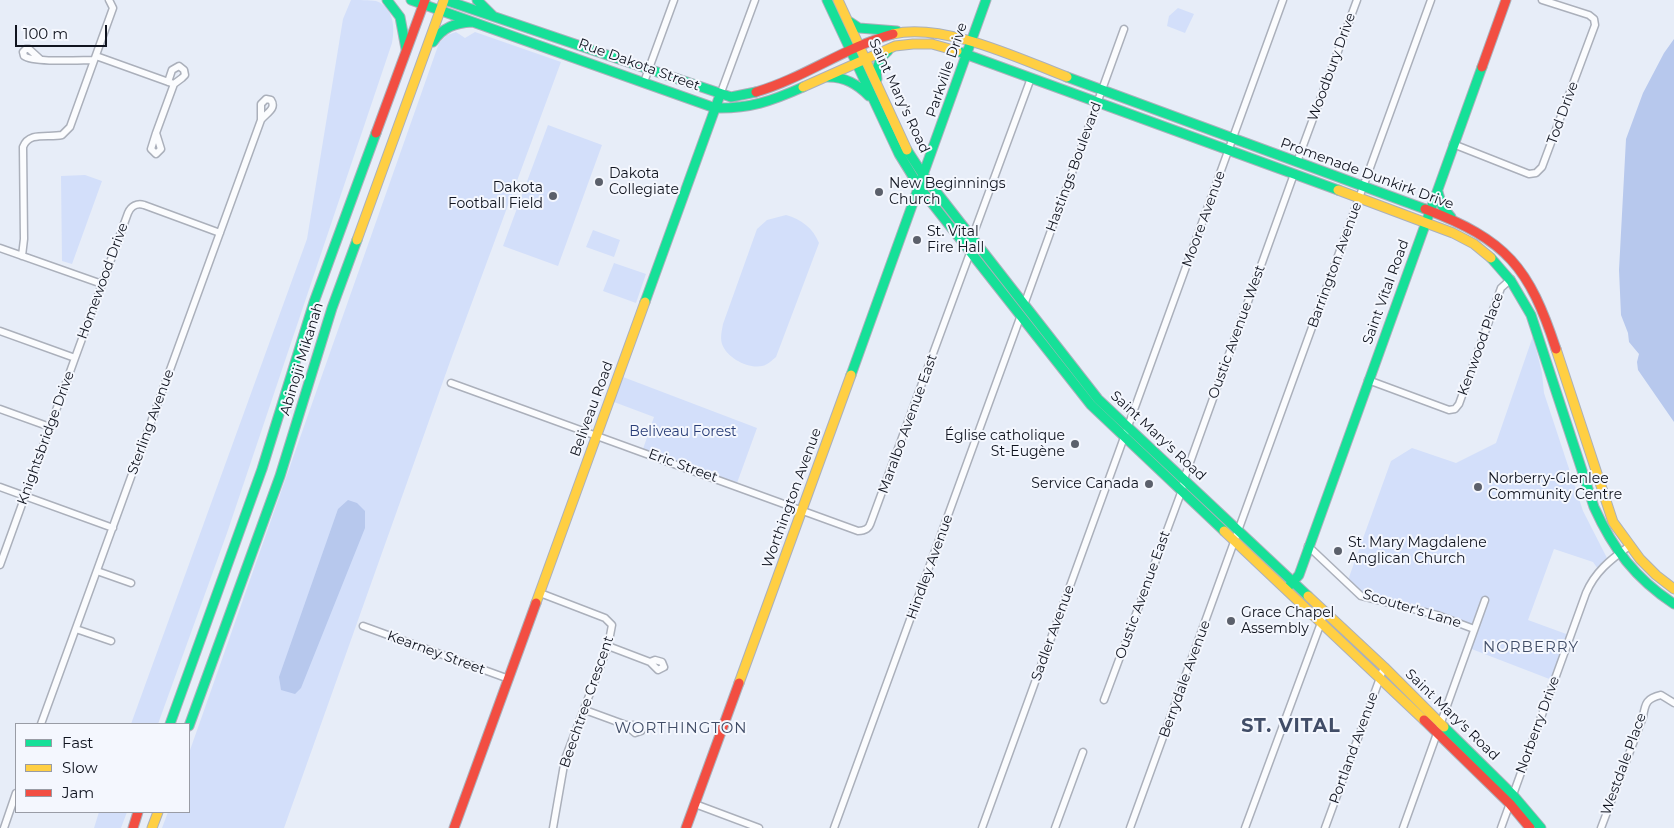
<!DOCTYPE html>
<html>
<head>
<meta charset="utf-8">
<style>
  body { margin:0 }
  #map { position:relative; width:1674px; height:828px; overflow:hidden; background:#e7edf8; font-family:Montserrat,sans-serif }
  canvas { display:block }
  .legend { position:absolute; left:15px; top:723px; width:175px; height:90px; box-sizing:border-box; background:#f4f7fe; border:1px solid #999ca5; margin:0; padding:6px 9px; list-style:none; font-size:15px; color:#10141f }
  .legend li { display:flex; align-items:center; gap:10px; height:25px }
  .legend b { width:25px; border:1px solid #999ca5 }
  .scale { position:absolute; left:15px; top:25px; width:92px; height:22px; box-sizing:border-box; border:2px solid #10141f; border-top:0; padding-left:6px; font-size:15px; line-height:18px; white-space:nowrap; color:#10141f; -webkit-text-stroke:4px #f4f7fe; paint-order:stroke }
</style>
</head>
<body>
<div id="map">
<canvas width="1674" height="828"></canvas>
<ul class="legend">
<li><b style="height:6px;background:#16e098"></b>Fast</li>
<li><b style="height:6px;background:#ffcf43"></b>Slow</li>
<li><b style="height:6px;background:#f24e42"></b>Jam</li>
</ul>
<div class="scale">100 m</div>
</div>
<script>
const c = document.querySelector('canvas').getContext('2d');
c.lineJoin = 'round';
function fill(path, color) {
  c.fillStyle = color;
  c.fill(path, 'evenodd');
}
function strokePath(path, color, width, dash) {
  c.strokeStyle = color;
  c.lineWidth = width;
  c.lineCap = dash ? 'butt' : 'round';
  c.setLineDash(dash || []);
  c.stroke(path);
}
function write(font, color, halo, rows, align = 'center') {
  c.font = font + ' Montserrat,sans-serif';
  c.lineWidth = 4;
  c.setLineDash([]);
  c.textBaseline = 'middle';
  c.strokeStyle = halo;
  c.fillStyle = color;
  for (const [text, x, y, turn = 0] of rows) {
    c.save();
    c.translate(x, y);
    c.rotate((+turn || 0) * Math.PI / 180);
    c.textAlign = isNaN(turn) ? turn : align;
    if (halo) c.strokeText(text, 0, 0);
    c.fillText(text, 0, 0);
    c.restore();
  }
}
const green = new Path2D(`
  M351,0C359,0 369,0 376,1C394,7 395,28 392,43L227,533L158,724H131L307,239L343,19Z
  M1178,8L1194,14L1185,33L1167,26L1169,16Z
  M456,32L465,38L475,32L561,62L451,359L284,828H162L168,812H189V753L439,43L447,35Z
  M548,125L602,145L558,266L503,246Z
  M85,175L102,181L72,264L62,261L61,176Z
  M786,215C801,219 813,228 819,243L776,357C772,360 768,365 762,366C748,369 727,358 722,344C720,337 722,330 723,324L757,229L767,220Z
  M593,230L620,240L614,257L586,247Z
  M614,263L646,274L636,303L603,291Z
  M1533,336L1542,373L1544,393L1583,511L1608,560L1598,569L1593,562L1554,549L1528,620L1569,635L1552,680L1469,648L1476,629L1362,595L1348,580L1391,461L1412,448L1456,463L1496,443Z
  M623,377L757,428L737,483L643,449L654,417L614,402Z
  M99,812H127L121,828H94Z`);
const water = new Path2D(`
  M1674,39V422L1638,370L1637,362L1639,354L1629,342L1628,333L1621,315L1619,270L1626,139L1643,93L1664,53Z
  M348,500L357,503L365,511V528L301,688L295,694L281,690L279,677L338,509Z`);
const street = new Path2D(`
  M96,56L174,84L156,133L161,149L156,154L151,149L156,133
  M40,59L29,49H26L23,52L24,56C33,63 81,60 94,60
  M168,82L172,70L179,66L184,70L185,75L182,78L174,84
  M644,82L674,0
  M720,95L755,0
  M1453,144L1529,174L1536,173L1542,167L1595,25L1594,19L1589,15L1542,0
  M1297,162L1357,0
  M0,248L102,284
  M22,256L24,239L23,147C29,131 48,138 62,135L70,127L113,8L109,0
  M1024,305L1124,29
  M0,331L75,358L0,565
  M75,358L128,213C131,206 137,203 144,205L220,233
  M1368,380L1449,410L1455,409L1459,404L1501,288L1511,279
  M451,383L858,531C865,531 869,529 871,522L970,253L972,238L1031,78
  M0,409L50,427
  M0,487L113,528
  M1308,546L1361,596L1437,615L1474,629
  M97,571L131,583
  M540,593L605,618L612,625L608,646L565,759L553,828
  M363,626L509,679
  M76,629L111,641
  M608,646L650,662L658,670L664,667L662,662L655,660L650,662
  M1104,700L1182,490L1184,479L1294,174
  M585,710L626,725L635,733L641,731L640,727L633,725H626
  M41,724L261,120V104L266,99L271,100C277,109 266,113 261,120
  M695,804L759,828
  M4,828L16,793
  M834,828L1021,315
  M982,828L1283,0
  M1055,828L1083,752
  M1130,828L1431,0
  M1245,828L1325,612
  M1325,828L1384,667
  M1403,828L1485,600
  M1501,828L1586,593C1595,572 1610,560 1628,547
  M1601,828L1643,717C1645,703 1647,698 1661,695L1674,703`);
const fast = new Path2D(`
  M387,0L400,17L406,49
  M411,0L715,108C749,109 772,101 803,87
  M445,0L731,97L756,92
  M477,0L493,16
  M827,0L899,154L920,188L1091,405L1224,531
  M850,22L859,28L897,31
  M433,42C443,27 455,23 472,22
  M957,51L1338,190
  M828,77C845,77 857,84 869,96
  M1067,77L1425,209
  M877,79C875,67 879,59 888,51
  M907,150L924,176L1098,399L1308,596
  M1438,192L1442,206L1451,217
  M1491,258L1511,281L1531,315L1594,507C1613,549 1635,578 1674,604
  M645,302L720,95
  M851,375L986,0
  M1290,585L1299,575L1482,67
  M170,724L262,469L314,302L376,133
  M189,726L280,476L332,308L357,240
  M1444,727L1513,795L1541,828`);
const slow = new Path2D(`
  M838,0L907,150
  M893,34C943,22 1020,59 1067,77
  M803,87L895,46L913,44H932L957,51
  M1338,190L1453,233L1474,244L1491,258
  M357,240L444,0
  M1556,349L1613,522L1640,559L1656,575L1674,589
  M1224,531L1424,720
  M1308,596L1384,667L1444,727
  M536,603L645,302
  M739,683L851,375
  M152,828L158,812`);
const jam = new Path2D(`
  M1482,67L1506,0
  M756,92C804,78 845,47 893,34
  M376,133L425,0
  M1425,209C1507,240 1529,267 1556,349
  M1424,720L1510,804L1530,828
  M133,828L138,812
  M454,828L536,603
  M686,828L739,683`);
const markers = [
  [599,182,5,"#5b606b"],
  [879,192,5,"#5b606b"],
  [553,196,5,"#5b606b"],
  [917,240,5,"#5b606b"],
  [1075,444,5,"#5b606b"],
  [1149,484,5,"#5b606b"],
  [1478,487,5,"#5b606b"],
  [1338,551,5,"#5b606b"],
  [1231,621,5,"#5b606b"]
];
const streetNames = [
  ["Rue Dakota Street",639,65,20],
  ["Woodbury Drive",1332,67,-70],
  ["Parkville Drive",947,70,-71],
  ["Saint Mary's Road",899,96,65],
  ["Tod Drive",1563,113,-70],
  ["Hastings Boulevard",1074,167,-70],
  ["Promenade Dunkirk Drive",1367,174,20],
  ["Moore Avenue",1204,219,-70],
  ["Barrington Avenue",1335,265,-70],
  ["Homewood Drive",103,281,-70],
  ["Saint Vital Road",1386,292,-70],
  ["Oustic Avenue West",1237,332,-70],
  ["Kenwood Place",1481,344,-70],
  ["Abinojii Mikanah",302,359,-73],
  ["Beliveau Road",592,409,-70],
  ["Sterling Avenue",151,422,-70],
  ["Maralbo Avenue East",908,424,-70],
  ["Saint Mary's Road",1158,436,43],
  ["Knightsbridge Drive",46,438,-70],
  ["Eric Street",683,466,20],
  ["Worthington Avenue",792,498,-70],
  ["Hindley Avenue",930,567,-70],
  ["Oustic Avenue East",1143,595,-70],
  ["Scouter's Lane",1412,609,17],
  ["Sadler Avenue",1053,633,-70],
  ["Kearney Street",436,653,20],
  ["Berrydale Avenue",1185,679,-70],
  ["Beechtree Crescent",587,702,-71],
  ["Saint Mary's Road",1452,715,44],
  ["Norberry Drive",1538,725,-70],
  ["Portland Avenue",1354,748,-70],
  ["Westdale Place",1624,764,-70]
];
const poiNames = [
  ["Dakota",609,174],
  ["Collegiate",609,190],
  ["New Beginnings",889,184],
  ["Church",889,200],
  ["Dakota",543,188,"right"],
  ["Football Field",543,204,"right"],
  ["St. Vital",927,232],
  ["Fire Hall",927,248],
  ["Église catholique",1065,436,"right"],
  ["St-Eugène",1065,452,"right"],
  ["Norberry-Glenlee",1488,479],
  ["Community Centre",1488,495],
  ["Service Canada",1139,484,"right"],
  ["St. Mary Magdalene",1348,543],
  ["Anglican Church",1348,559],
  ["Grace Chapel",1241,613],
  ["Assembly",1241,629]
];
const parkNames = [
  ["Beliveau Forest",683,432]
];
const neighbourhoodNames = [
  ["NORBERRY",1531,648],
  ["WORTHINGTON",681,729]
];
const districtNames = [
  ["ST. VITAL",1291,726]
];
fill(green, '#d3dffa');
fill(water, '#b7c8ed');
strokePath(street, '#abb0bb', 9);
strokePath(fast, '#abb0bb', 11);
strokePath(slow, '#abb0bb', 11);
strokePath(jam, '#abb0bb', 11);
strokePath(street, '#fbfcfe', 6);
strokePath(fast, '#16e098', 9);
strokePath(slow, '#ffcf43', 9);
strokePath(jam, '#f24e42', 9);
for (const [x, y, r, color] of markers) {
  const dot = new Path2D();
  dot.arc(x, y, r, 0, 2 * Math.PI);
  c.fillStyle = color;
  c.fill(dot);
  strokePath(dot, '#f4f7fe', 2);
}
write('14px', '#10141f', '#f4f7fe', streetNames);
write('14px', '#10141f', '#f4f7fe', poiNames, 'left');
write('14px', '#283d77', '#f4f7fe', parkNames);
c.letterSpacing = '1px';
write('15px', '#414d67', '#f4f7fe', neighbourhoodNames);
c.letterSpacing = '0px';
c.letterSpacing = '1px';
write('bold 19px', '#414d67', '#f4f7fe', districtNames);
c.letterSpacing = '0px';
</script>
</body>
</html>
